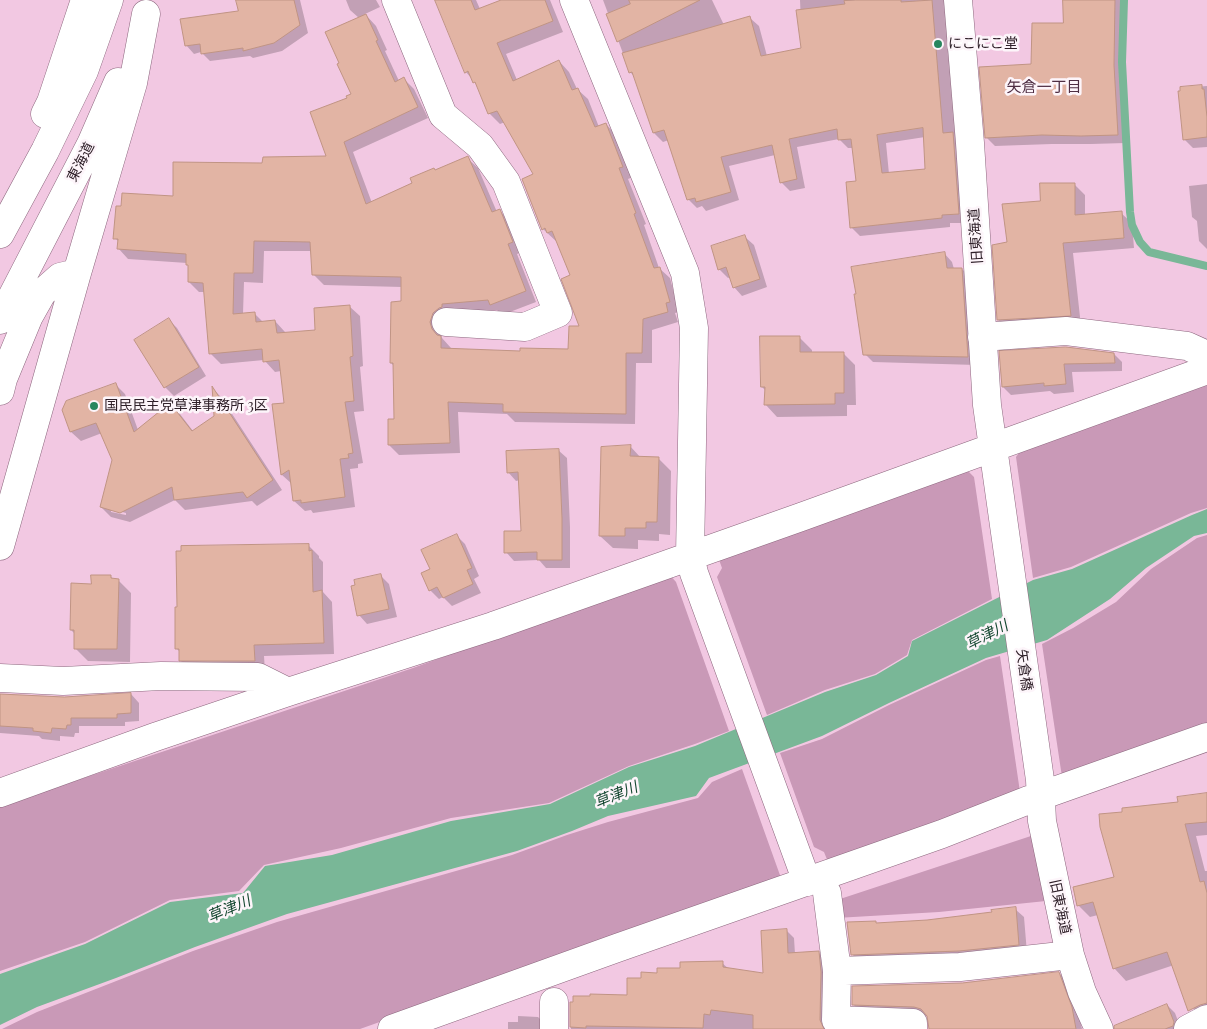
<!DOCTYPE html>
<html>
<head>
<meta charset="utf-8">
<style>
  body { margin:0 }
  canvas { display:block; background:#f2c8e2 }
</style>
</head>
<body>
<canvas width="1207" height="1029"></canvas>
<script>
const c = document.querySelector('canvas').getContext('2d');
c.lineJoin = 'round';
function fill(path, color) {
  c.fillStyle = color;
  c.fill(path, 'evenodd');
}
function strokePath(path, color, width, dash) {
  c.strokeStyle = color;
  c.lineWidth = width;
  c.lineCap = dash ? 'butt' : 'round';
  c.setLineDash(dash || []);
  c.stroke(path);
}
function write(font, color, halo, rows, align = 'center') {
  c.font = font + ' "Playfair Display","Noto Sans JP",serif';
  c.lineWidth = 5;
  c.setLineDash([]);
  c.textBaseline = 'middle';
  c.strokeStyle = halo;
  c.fillStyle = color;
  for (const [text, x, y, turn = 0] of rows) {
    c.save();
    c.translate(x, y);
    c.rotate((+turn || 0) * Math.PI / 180);
    c.textAlign = isNaN(turn) ? turn : align;
    if (halo) c.strokeText(text, 0, 0);
    c.fillText(text, 0, 0);
    c.restore();
  }
}
const green = new Path2D(`
  M1207,381V508L1191,513L1071,567L1033,578L1016,457L1023,447Z
  M961,470L968,471L974,477L992,599L912,640L907,655L875,674L825,690L767,715L717,577L722,568L718,557Z
  M1207,535V726L1062,777L1042,644L1073,628L1116,602L1151,569L1197,538Z
  M669,574L676,582L729,731L695,744L629,766L549,803L451,818L341,848L264,865L239,891L170,900L85,942L0,971V806L413,668Z
  M1000,656L1020,792L828,862L824,852L814,847L780,753L822,739L889,705L986,660Z
  M742,769L781,878L778,880L360,1029H2L37,1012L193,951L277,922L512,855L567,835L608,822L698,798L712,782Z
  M1034,835L1046,901L939,912L836,918L834,901Z`);
const water = new Path2D(`
  M1207,509V533L1194,536L1146,568L1110,599L1047,640L986,658L889,703L822,736L709,778L696,796L608,816L572,831L517,851L287,914L195,947L116,978L37,1007L0,1025V974L85,944L170,902L243,893L265,866L332,855L451,821L550,804L629,767L695,746L825,692L876,675L908,656L912,641L1033,580L1072,569L1192,515Z`);
const shadow = new Path2D(`
  M237,0H300L308,33L282,51L253,58L250,56L210,61L201,52L194,54L186,45L240,12Z
  M346,0H376L380,7L365,14L376,26L387,50L385,51L399,81L404,79L414,89L428,118L353,152L372,203L436,171L467,158L478,168L497,212L500,211L510,221L522,252L517,254L536,302L502,315L497,310L452,314L440,332L442,338L451,348V350L521,352L569,350L581,327L572,276L558,243L543,229L535,175L505,122L500,124L489,113L477,85L466,72L435,0H476L480,9L504,0H550L563,32L506,54L517,80L559,61L569,72L577,89L588,99L599,127L606,124L616,135L633,177L628,179L646,224L644,225L659,268L670,278L679,312L675,313L678,322L652,330V363H636L635,424L515,422L507,414L458,412L460,453L399,455L389,445L395,420L394,366L391,363L402,302V287L324,285L313,274L312,251H264L263,283L244,282L243,314L254,313L263,322L275,321L285,332V334L316,331L349,306L360,316L363,366L360,367L364,411L354,412L363,463L358,464V468L350,469L355,507L313,513L311,510L305,511L294,501L292,484L282,475L273,405L285,404L281,371L275,372L264,360L221,364L210,353L205,292H199L189,282L190,267L187,263L128,259L118,248L119,242L115,238L174,198L264,164L328,158L348,99L352,94L359,18L350,10Z
  M603,0H712L724,25L750,18L759,26L767,56L802,49L800,0H954L967,223H950V227L860,236L851,227L857,182L853,148H848L839,139L797,147L805,188L790,191L781,182L775,155L729,166L739,200L706,211L702,206L697,208L688,199L669,140L663,142L654,133L635,77L630,72ZM925,137L927,170L889,174L886,143Z
  M1064,0H1124L1122,75L1126,143L1091,144H1052L995,146L986,137L1032,65L1064,24Z
  M1207,86V147L1193,148L1184,139L1181,88Z
  M1074,184L1085,195V216L1121,213L1132,223L1134,248L1073,253L1081,326L1009,330L998,320L1009,243L1042,202Z
  M1207,184V249L1199,241L1197,221L1192,217L1189,186Z
  M745,237L754,245L767,287L742,296L734,287L731,277L728,278L719,269Z
  M944,253L952,262L954,269H962L970,277L976,365L873,362L865,354Z
  M169,320L177,328L206,376L174,396L165,387L136,340Z
  M799,337L812,350V353H843L855,365L856,405H847V416L777,417L765,404L766,391L762,387Z
  M1001,353L1114,354L1122,362V371L1072,372L1074,392L1054,394L1050,391L1011,395L1003,387Z
  M116,385L125,394L138,430L170,405L180,414L193,431L216,417L213,389L221,397L282,490L257,506L252,501L185,510L175,500L130,522L111,517L101,507L114,460L102,433L81,441L71,432ZM111,509L126,513V515L111,512Z
  M630,446L641,458H658L671,471L670,535L659,534V541L638,540V549L613,548L600,536Z
  M558,450L567,458L570,527V568H546L539,560L514,561L506,552L522,532L520,480L516,481L508,472Z
  M456,535L465,544L479,576L474,579L481,593L452,606L443,597L439,599L430,590L431,569Z
  M308,545L319,556V558L323,562V592L332,602L334,654L264,656L265,671H191L180,660V652L177,649Z
  M380,575L389,584L397,617L367,624L359,615Z
  M110,576L114,580H118L131,593L130,662L88,661L75,648V634L71,630L92,585Z
  M131,694L139,703V721L125,722V726H79V733H75L74,737L60,736V741L42,739L39,736L0,733V695L62,698Z
  M1207,795V835L1196,836L1205,871H1207V1010L1198,1013L1186,1001L1174,965L1126,981L1115,969L1098,915L1090,917L1078,905L1116,878L1180,804Z
  M1015,909L1024,917L1027,953L860,963L852,954L875,922L878,924L927,921L993,914Z
  M786,930L794,938L795,954L818,952L826,960L828,1029H571V1003L628,996L642,979L659,974L722,963L729,969L765,974Z
  M1059,973L1067,981L1079,1016L1082,1029H930L928,1017L923,1015L861,1013L853,1004L962,984Z
  M1167,1005L1175,1013L1181,1029H1115Z
  M518,1016L538,1017L546,1025V1029H508V1022H518Z`);
const stream = new Path2D(`
  M1124,0L1122,62L1130,212L1132,225L1140,242L1149,252L1207,266`);
const building = new Path2D(`
  M236,0H294L300,25L274,43L243,51V48L201,54L200,44L185,46L180,19L238,11Z
  M435,0H471L475,10L501,0H545L553,21L497,43L513,81L559,60L572,90L578,88L595,127L606,123L623,167L619,168L636,213L634,214L654,268L660,267L670,302L666,303L668,312L643,319L642,353H626V414L503,412V404L448,402L450,443L388,445V419H394L393,363H390L391,302L401,301V277L312,275L310,242L254,241L253,273H234L233,314L255,312L256,322L275,320L277,333L315,330L314,308L350,305L353,356L350,357L354,401L345,402L353,453L348,454L349,458L340,459L345,497L301,503V500L293,501L289,470L281,475L272,404L284,403L279,360L263,362L262,349L209,354L203,283L188,282V265H186V254L117,249L118,239H113L116,206H121L122,193L173,196V162L262,163L263,157L326,156L310,112L347,98L346,96L351,94L337,64L339,63L325,32L366,14L378,40L376,41L395,82L404,77L418,107L344,142L366,204L412,183L410,178L434,168L435,170L468,156L492,212L500,209L513,242L508,244L526,291L490,305L488,300L442,304V307L439,308L433,313L430,322L432,329L437,335L441,336V348L520,351V348L568,349L569,326H579L561,279L570,275L552,231L547,233L545,228L542,230L522,179L533,174L497,111L488,114L475,82L473,83L468,71L465,73Z
  M629,0H700L617,42L606,14L630,4Z
  M856,0H901V2L932,0L943,133L953,132L959,214L942,215V218L850,228L846,182L856,181L851,139L838,140L837,129L789,139L797,179L780,183L772,145L721,157L731,192L696,202L695,198L687,200L664,130L653,133L632,72L629,73L622,53L750,16L761,56L801,48L796,10L845,4L844,1ZM923,128L925,169L882,173L877,135Z
  M1063,0H1115L1114,65L1118,135L1081,136L1042,135L985,138L979,67L1031,64L1032,23H1063Z
  M1202,85V89H1204L1207,117V137L1183,140L1178,91H1180V87Z
  M1040,183H1075V215L1122,211L1124,238L1063,243L1071,316L997,320L992,245L1007,242L1002,204L1040,201Z
  M745,235L760,279L733,288L726,267L718,270L711,246Z
  M945,252L947,268H962L968,357L863,355L854,294H856L851,267Z
  M169,318L199,367L164,388L134,340Z
  M760,336H800V352H844V393H835V404L764,405L765,387H761Z
  M1066,347L1114,353L1115,363L1064,364L1066,384L1044,386V383L1002,387L999,351Z
  M116,383L134,432L170,403L192,431L214,416L212,386L273,480L247,498L243,492L174,500L172,487L120,513L100,507L112,460L96,423L70,432L62,410L66,401Z
  M631,445L630,456L659,457L657,522H646V528H625V536H599L601,447Z
  M559,449L562,518V560H537V552L504,553V531H521L518,472L507,473L506,451Z
  M457,534L472,568L467,570L473,584L443,598L437,587L429,591L421,573L430,569L421,550Z
  M309,544V551L312,550L313,592L322,590L324,643L254,645L255,661H179V649H175V607H177L176,551H181V546Z
  M381,574L389,609L357,616L351,586L355,585L354,580Z
  M91,575H111V578L119,579L117,649H74V630H70L71,583L91,584Z
  M131,693V713L117,714V718H71V725H67L66,729L52,728L51,733L33,731V728L0,726V694L64,697Z
  M1207,793V822L1185,824L1200,882L1204,881L1207,893V1003L1200,1005L1188,1011L1167,952L1113,969L1093,902L1077,906L1073,887L1114,877L1100,827L1099,814L1122,812V808L1178,802L1177,797Z
  M1016,907L1019,945L959,951L851,955L847,922L876,921V923L927,920L992,912L991,910Z
  M787,929L788,953L819,951L821,972L820,1020L824,1029H753V1015L711,1010L710,1015L704,1014L703,1028L586,1026V1028L570,1027V1002H573V996H590V994L627,995V978H641V972L657,973V968H680V962L723,961V967L763,973L761,931Z
  M1059,972L1072,1007L1076,1029H929L927,1016L921,1009L914,1007L852,1005V986L962,983Z
  M1167,1004L1174,1022L1173,1026L1165,1029H1114V1026Z`);
const minor = new Path2D(`
  M396,0L443,115L480,146L506,182L558,313L525,327L446,322
  M574,0L685,273L694,328L690,556L694,573L807,882
  M958,0L970,143L987,405L1040,780L1042,821L1070,955L1082,992L1099,1029
  M982,337L1066,331L1187,346L1207,355
  M0,678L63,681L161,676L258,677L288,692
  M0,793L155,737L288,692L493,626L801,517L1207,370
  M827,893L837,971L836,1020L913,1023V1029
  M837,971L960,967L1070,955
  M392,1029L617,948L942,834L1026,801L1207,737
  M554,1029V1002
  M1188,1029L1207,1019`);
const highway = new Path2D(`
  M45,114L51,102L85,0
  M0,234L45,151L84,71L109,0
  M0,320L91,144L118,82
  M0,391L3,379L29,316L42,293L60,277L77,273
  M0,546L77,273L133,83L146,14`);
const markers = [
  [938,44,5,"#27865e"],
  [94,406,5,"#27865e"]
];
const poiNames = [
  ["にこにこ堂",948,44],
  ["国民民主党草津事務所 3区",104,406]
];
const streetNames = [
  ["東海道",81,162,-63],
  ["旧東海道",976,236,-94],
  ["矢倉橋",1024,670,82],
  ["旧東海道",1060,907,78]
];
const neighbourhoodNames = [
  ["矢倉一丁目",1044,87]
];
const waterNames = [
  ["草津川",987,635,-27],
  ["草津川",616,795,-22],
  ["草津川",229,909,-23]
];
fill(green, '#c999b7');
fill(water, '#79b797');
fill(shadow, '#0003');
strokePath(stream, '#79b797', 8);
fill(building, '#e2b4a4');
strokePath(building, '#c09484', 1);
strokePath(minor, '#8d687f', 29);
strokePath(highway, '#8d687f', 29);
strokePath(minor, '#fff', 28);
strokePath(highway, '#fff', 28);
for (const [x, y, r, color] of markers) {
  const dot = new Path2D();
  dot.arc(x, y, r, 0, 2 * Math.PI);
  c.fillStyle = color;
  c.fill(dot);
  strokePath(dot, '#fdf5fa', 2);
}
write('14px', '#2f2029', '#fdf5fa', poiNames, 'left');
write('14px', '#2f2029', '#fdf5fa', streetNames);
write('15px', '#4f2e43', '#fdf5fa', neighbourhoodNames);
write('italic 15px', '#154831', '#fdf5fa', waterNames);
</script>
</body>
</html>
